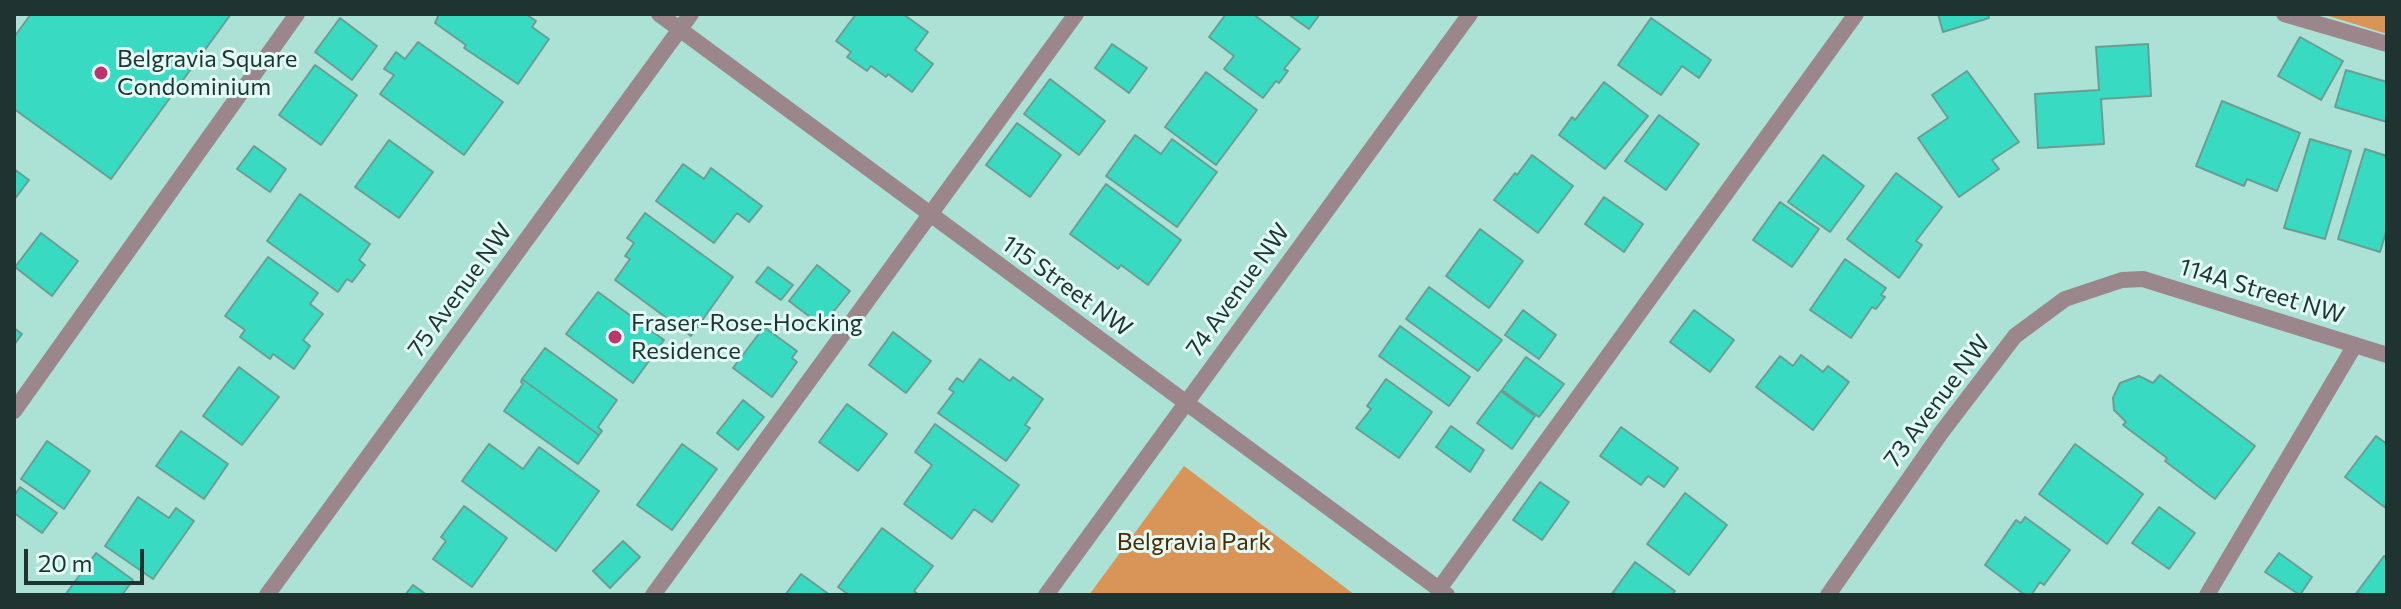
<!DOCTYPE html>
<html>
<head>
<meta charset="utf-8">
<style>
  body { margin:0 }
  #map { position:relative; width:2401px; height:609px; overflow:hidden; background:#ace2d6; font-family:Commissioner,sans-serif }
  canvas { display:block }
  .frame { position:absolute; inset:0; border:16px solid #1f3430; pointer-events:none }
  .scale { position:absolute; left:24px; top:549px; width:120px; height:36px; box-sizing:border-box; border:4px solid #1f3430; border-top:0; padding-left:10px; font-size:24px; line-height:28px; white-space:nowrap; color:#1f3430; -webkit-text-stroke:6px #e2fcf6; paint-order:stroke }
</style>
</head>
<body>
<div id="map">
<canvas width="2401" height="609"></canvas>
<div class="frame"></div>
<div class="scale">20 m</div>
</div>
<script>
const c = document.querySelector('canvas').getContext('2d');
c.lineJoin = 'round';
function fill(path, color) {
  c.fillStyle = color;
  c.fill(path, 'evenodd');
}
function strokePath(path, color, width, dash) {
  c.strokeStyle = color;
  c.lineWidth = width;
  c.lineCap = dash ? 'butt' : 'round';
  c.setLineDash(dash || []);
  c.stroke(path);
}
function write(font, color, halo, rows, align = 'center') {
  c.font = font + ' Commissioner,sans-serif';
  c.lineWidth = 6;
  c.setLineDash([]);
  c.textBaseline = 'middle';
  c.strokeStyle = halo;
  c.fillStyle = color;
  for (const [text, x, y, turn = 0] of rows) {
    c.save();
    c.translate(x, y);
    c.rotate((+turn || 0) * Math.PI / 180);
    c.textAlign = isNaN(turn) ? turn : align;
    if (halo) c.strokeText(text, 0, 0);
    c.fillText(text, 0, 0);
    c.restore();
  }
}
const green = new Path2D(`
  M2322,14H2387V34Z
  M1184,466L1355,595H1089Z`);
const building = new Path2D(`
  M31,14H231L111,179L14,109V37Z
  M439,14H526L536,21L532,27L549,39L518,84L464,48L466,45L435,23Z
  M856,14H903L928,32L915,50L933,64L912,92L888,74L886,77L871,66L867,71L847,57L851,52L836,41Z
  M1226,14H1253L1300,49L1284,69L1288,71L1279,83L1276,81L1263,98L1224,69L1234,56L1209,37Z
  M1288,14H1320L1309,29Z
  M1938,14H1988L1989,18L1943,32Z
  M340,18L377,46L352,80L315,52Z
  M1651,18L1711,60L1699,78L1682,66L1661,95L1618,65Z
  M2300,37L2343,61L2321,100L2278,76Z
  M418,42L503,102L464,155L380,94L394,75L384,69L396,52L405,59Z
  M1112,44L1147,68L1129,93L1095,68Z
  M2148,44L2151,96L2101,99L2104,144L2038,148L2035,94L2099,90L2096,47Z
  M315,65L357,95L321,145L279,115Z
  M2346,70L2387,82V122L2335,107Z
  M1967,71L2019,142L1992,160L1999,169L1959,197L1918,138L1948,118L1932,95Z
  M1206,72L1257,110L1216,165L1165,127Z
  M1050,79L1105,121L1079,155L1024,114Z
  M1604,82L1648,116L1605,169L1559,135L1572,117L1575,120Z
  M2222,101L2300,133L2277,191L2247,179L2244,186L2196,166Z
  M1659,115L1699,144L1666,190L1625,161Z
  M1017,123L1061,155L1030,197L986,165Z
  M1135,135L1161,154L1172,139L1217,172L1177,227L1106,176Z
  M2310,139L2351,151L2325,239L2284,228Z
  M389,140L433,172L399,218L355,187Z
  M254,146L286,169L270,192L237,169Z
  M2365,149L2387,156V229L2380,252L2338,239Z
  M1532,155L1573,186L1538,233L1494,200L1515,173L1517,175Z
  M1823,155L1864,186L1830,232L1788,202Z
  M683,164L704,179L711,168L762,206L749,222L737,213L714,243L656,201Z
  M14,169L29,180L14,200Z
  M1896,173L1942,207L1916,241L1922,245L1899,278L1847,239Z
  M1106,184L1181,240L1148,285L1121,265L1118,269L1070,234Z
  M300,194L370,244L359,260L365,265L352,282L347,279L338,292L267,241Z
  M1604,197L1643,224L1624,252L1585,224Z
  M1780,202L1819,229L1792,267L1753,240Z
  M645,213L733,277L691,336L615,280L630,259L625,256L634,243L627,238Z
  M1480,229L1523,261L1489,308L1446,276Z
  M41,233L78,261L52,296L15,267Z
  M268,257L318,293L310,304L323,314L303,340L310,346L294,369L273,354L270,359L240,337L245,330L225,316Z
  M1845,259L1886,288L1881,295L1885,297L1876,309L1872,307L1851,338L1810,310Z
  M817,265L850,291L822,326L789,301Z
  M768,267L793,285L781,300L756,282Z
  M1429,287L1502,340L1478,371L1406,319Z
  M598,292L664,340L633,383L566,334Z
  M1523,310L1556,335L1539,359L1505,335Z
  M1694,310L1734,340L1710,372L1670,342Z
  M1400,326L1470,377L1449,406L1379,356Z
  M764,327L797,351L792,358L797,362L772,397L733,368Z
  M14,328L22,334L14,345Z
  M893,332L931,361L906,393L869,365Z
  M545,348L617,400L598,427L602,431L599,435L522,379Z
  M1801,355L1823,372L1828,366L1849,382L1813,430L1756,387L1780,356L1793,366Z
  M1526,357L1564,384L1539,417L1502,390Z
  M980,359L1010,381L1013,377L1043,399L1025,425L1030,428L1006,461L938,413L954,392L949,389L957,378L963,382Z
  M239,367L279,397L242,445L203,416Z
  M2160,375L2255,446L2215,499L2165,461L2167,458L2123,425L2126,422L2114,410L2113,398L2120,383L2139,376L2153,383Z
  M522,379L599,435L578,464L504,411L523,384L521,382Z
  M1386,379L1432,412L1399,458L1356,428L1371,409L1367,406Z
  M1501,391L1535,416L1512,449L1477,423Z
  M743,400L764,417L738,450L717,433Z
  M847,404L887,434L858,471L819,442Z
  M935,424L1019,485L992,522L974,509L952,539L904,504L932,465L915,452Z
  M1451,426L1484,450L1470,472L1436,447Z
  M1621,427L1678,468L1664,487L1648,476L1641,485L1600,456Z
  M181,431L228,464L204,499L156,466Z
  M2376,436L2387,444V509L2345,477Z
  M47,441L90,471L64,509L21,479Z
  M489,444L523,469L539,447L599,491L556,551L462,481Z
  M682,444L717,469L672,530L637,505Z
  M2075,444L2143,494L2107,544L2039,494Z
  M1540,482L1569,502L1542,540L1513,520Z
  M20,487L57,513L42,533L14,513V496Z
  M1685,493L1727,525L1689,575L1647,544Z
  M138,497L169,518L176,508L194,521L153,579L105,546Z
  M464,506L507,538L472,587L433,559L446,541L441,537Z
  M2159,507L2195,533L2169,569L2132,543Z
  M2025,517L2070,550L2044,585L2040,582L2031,595H2025L1985,565L2016,520L2021,523Z
  M882,528L933,566L914,591L919,595H849L838,587Z
  M623,541L640,557L610,588L593,571Z
  M96,553L133,580L122,595H65Z
  M2279,553L2312,577L2300,595L2265,572Z
  M2384,556L2387,558V595H2355Z
  M1635,562L1675,591L1672,595H1611Z
  M801,574L830,595H785Z
  M413,585L427,595H405Z`);
const service = new Path2D(`
  M2284,14L2387,44
  M14,411L297,14
  M1439,589L1856,14
  M653,595L1076,14
  M2207,595L2355,345`);
const minor = new Path2D(`
  M659,14L1447,595
  M267,595L691,14
  M1046,595L1470,14
  M1828,595L1941,433L2015,336L2065,299L2122,280L2143,279L2387,355`);
const markers = [
  [101,73,8,"#bd336b"],
  [615,337,8,"#bd336b"]
];
const poiNames = [
  ["Belgravia Square",117,59],
  ["Condominium",117,87],
  ["Fraser-Rose-Hocking",631,323],
  ["Residence",631,351]
];
const streetNames = [
  ["115 Street NW",1067,286,36],
  ["75 Avenue NW",460,290,-54],
  ["74 Avenue NW",1238,290,-54],
  ["114A Street NW",2262,291,17],
  ["73 Avenue NW",1937,401,-53]
];
const parkNames = [
  ["Belgravia Park",1194,542]
];
fill(green, '#d99458');
fill(building, '#39dac2');
strokePath(building, '#6a9e93', 2);
strokePath(service, '#9b868c', 16);
strokePath(minor, '#9b868c', 16);
for (const [x, y, r, color] of markers) {
  const dot = new Path2D();
  dot.arc(x, y, r, 0, 2 * Math.PI);
  c.fillStyle = color;
  c.fill(dot);
  strokePath(dot, '#e2fcf6', 3);
}
write('24px', '#1f3430', '#e2fcf6', poiNames, 'left');
write('24px', '#1f3430', '#e2fcf6', streetNames);
write('24px', '#502900', '#e2fcf6', parkNames);
</script>
</body>
</html>
